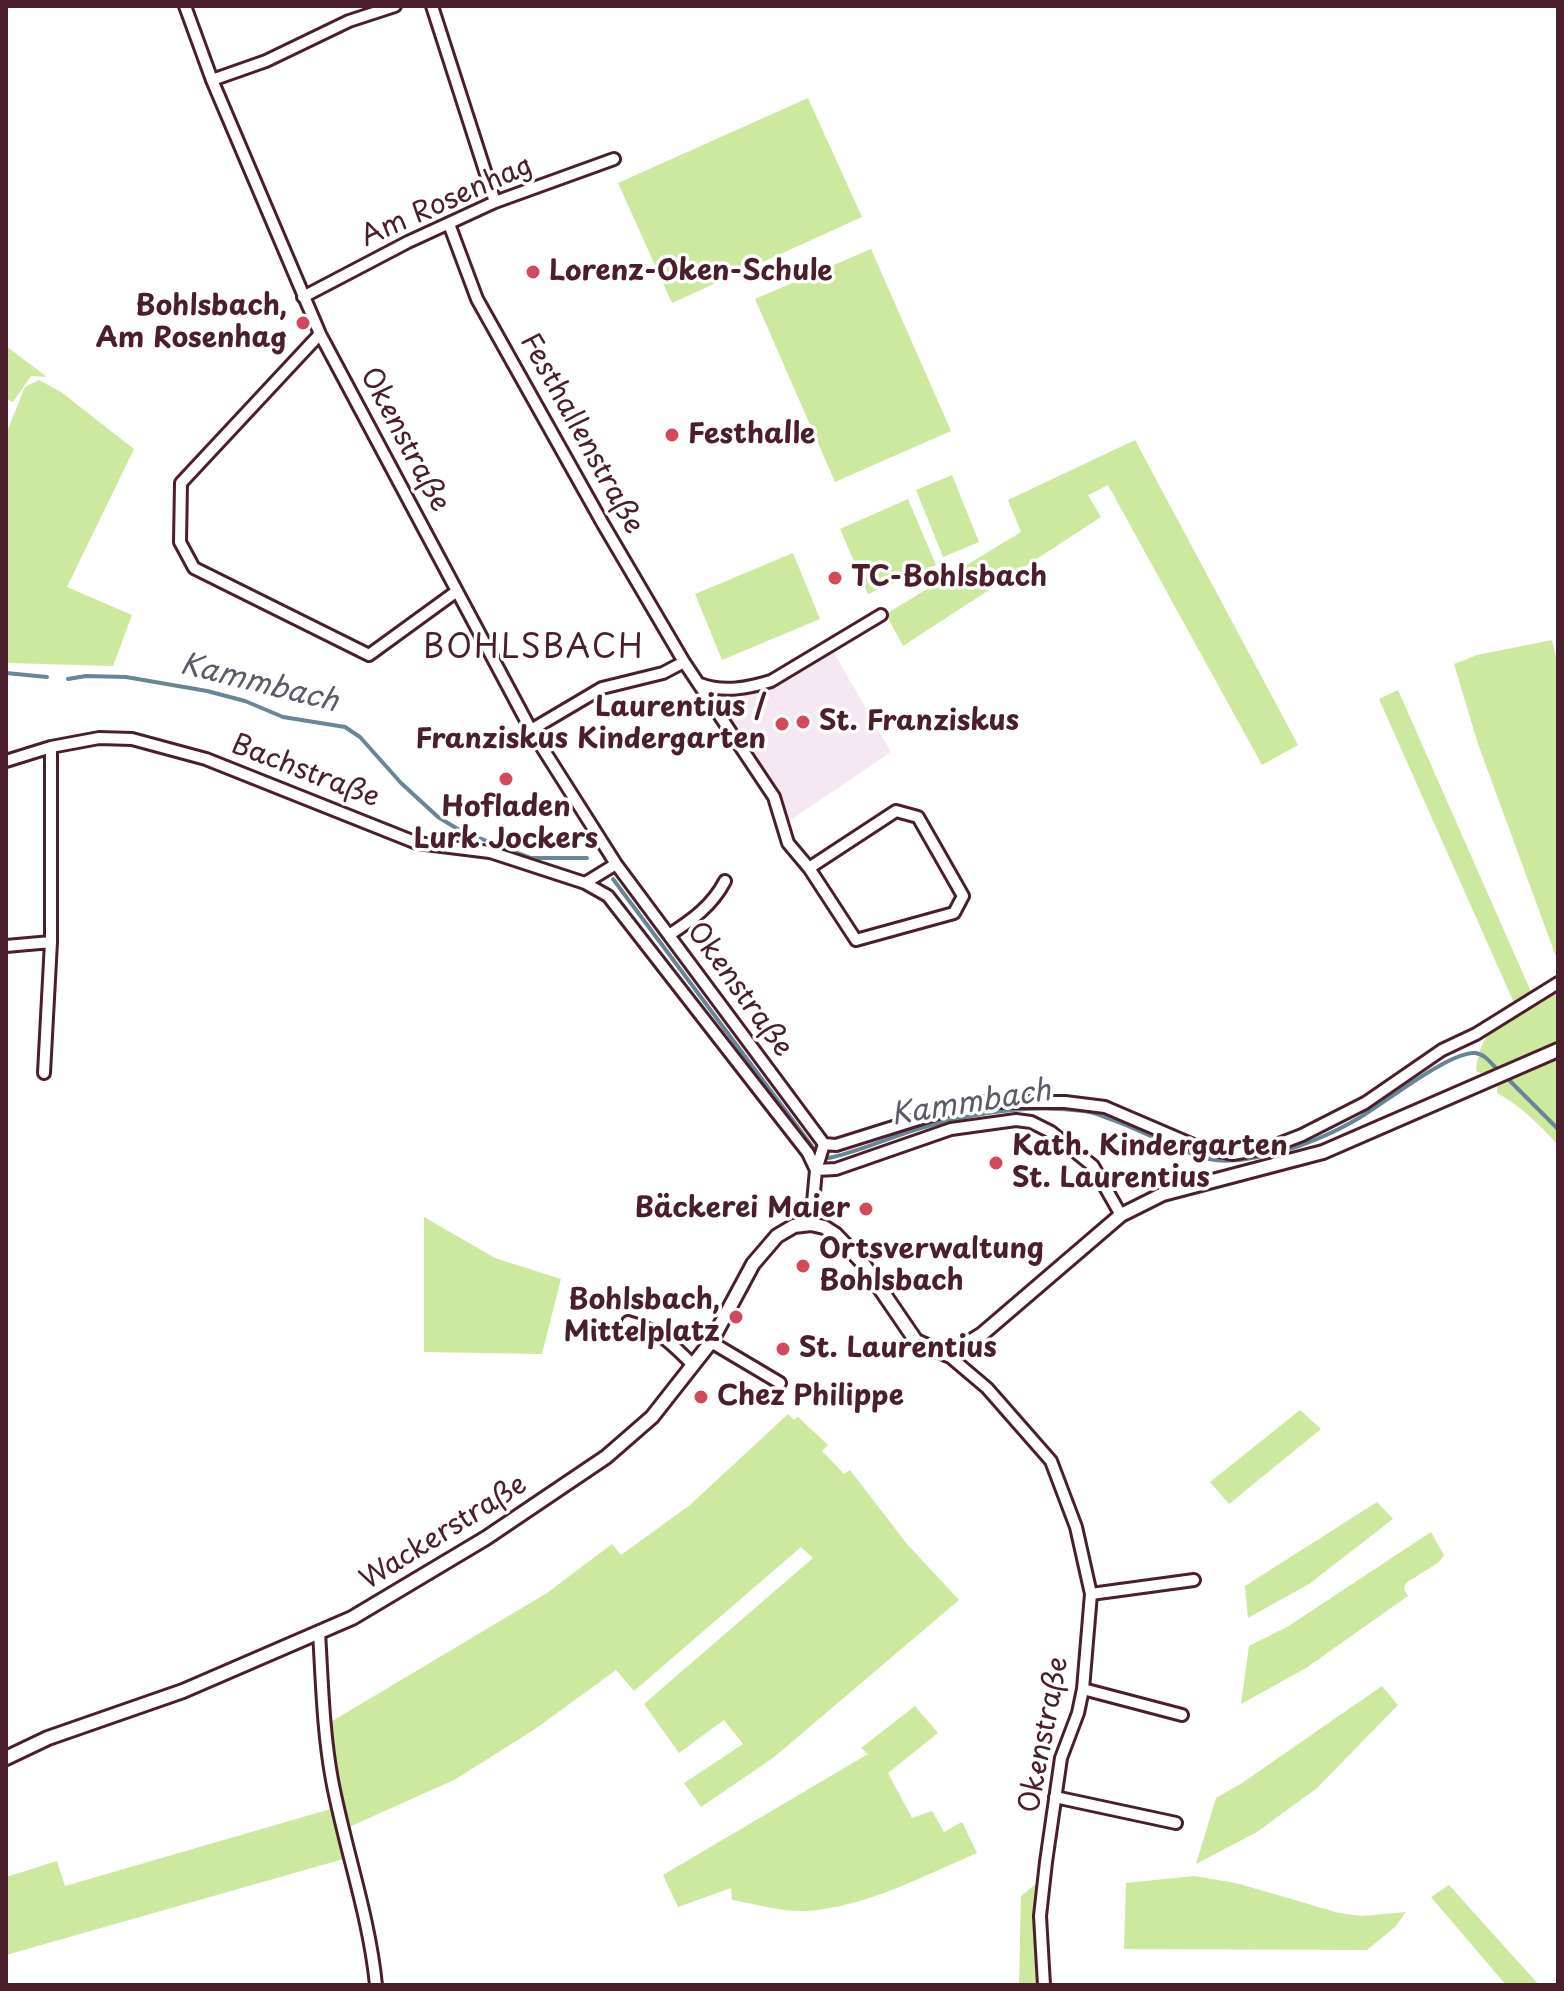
<!DOCTYPE html>
<html>
<head>
<meta charset="utf-8">
<style>
  body { margin:0 }
  #map { position:relative; width:1564px; height:1991px; overflow:hidden; background:#fff; font-family:"Playpen Sans",sans-serif }
  canvas { display:block }
  .frame { position:absolute; inset:0; border:8px solid #4a1f2b; pointer-events:none }
</style>
</head>
<body>
<div id="map">
<canvas width="1564" height="1991"></canvas>
<div class="frame"></div>
</div>
<script>
const c = document.querySelector('canvas').getContext('2d');
c.lineJoin = 'round';
function fill(path, color) {
  c.fillStyle = color;
  c.fill(path, 'evenodd');
}
function strokePath(path, color, width, dash) {
  c.strokeStyle = color;
  c.lineWidth = width;
  c.lineCap = dash ? 'butt' : 'round';
  c.setLineDash(dash || []);
  c.stroke(path);
}
function write(font, color, halo, rows, align = 'center') {
  c.font = font + ' "Playpen Sans",sans-serif';
  c.lineWidth = 7;
  c.setLineDash([]);
  c.textBaseline = 'middle';
  c.strokeStyle = halo;
  c.fillStyle = color;
  for (const [text, x, y, turn = 0] of rows) {
    c.save();
    c.translate(x, y);
    c.rotate((+turn || 0) * Math.PI / 180);
    c.textAlign = isNaN(turn) ? turn : align;
    if (halo) c.strokeText(text, 0, 0);
    c.fillText(text, 0, 0);
    c.restore();
  }
}
const built = new Path2D(`
  M832,649L891,752L789,821L779,790L711,693H745L781,682Z`);
const green = new Path2D(`
  M808,98L862,217L672,303L618,183Z
  M871,249L951,431L835,482L755,299Z
  M6,346L47,377L31,376L13,402L6,399Z
  M39,380L61,392L134,449L67,587L132,615L113,666L6,663V434L25,387Z
  M1135,440L1298,745L1262,765L1108,485L1088,495L1101,517L903,646L886,614L1021,532L1008,500Z
  M952,475L979,542L943,557L916,490Z
  M908,499L936,565L868,594L840,529Z
  M793,553L820,619L722,660L695,594Z
  M1552,640L1558,666V962L1478,744L1454,664L1477,655Z
  M1398,690L1532,994L1515,1005L1379,699Z
  M1558,987V1045L1487,1075L1477,1072L1476,1068C1478,1058 1480,1046 1486,1038C1502,1015 1534,1001 1558,987Z
  M1558,1057V1145C1540,1125 1521,1106 1497,1093V1083Z
  M424,1217L495,1258L561,1279L542,1354L424,1352Z
  M1300,1410L1321,1429L1229,1504L1210,1482Z
  M788,1414L794,1420L798,1417L828,1445L822,1451L844,1474L850,1470L907,1544L959,1600L773,1758L701,1807L684,1783L743,1744L724,1720L679,1753L644,1704L813,1558L801,1547L634,1691L616,1670L535,1729L456,1779L347,1828L337,1786L329,1723L547,1593L612,1544L621,1555L690,1505Z
  M1377,1502L1393,1519L1309,1584L1248,1618L1245,1586Z
  M1431,1532L1444,1555L1439,1562L1406,1583L1404,1589L1408,1596L1306,1668L1241,1704L1249,1646L1287,1627Z
  M1382,1686L1398,1705L1317,1788L1257,1832L1196,1864L1216,1798L1242,1783Z
  M915,1706L938,1733L888,1773L912,1818L932,1811L944,1832L962,1822L977,1853C923,1876 866,1907 806,1911C783,1912 755,1904 732,1900L731,1888L678,1907L663,1875L868,1754L861,1748Z
  M334,1808L347,1858L6,1955V1877L57,1861L65,1886Z
  M1194,1876L1236,1883L1339,1913L1361,1916L1406,1912L1395,1927L1367,1950L1124,1949L1126,1883Z
  M1037,1883H1040L1036,1985H1019L1021,1896Z
  M1449,1885L1539,1985H1506L1431,1897Z`);
const stream = new Path2D(`
  M6,673L47,677
  M68,679L86,676L126,677L207,691L245,701L283,717L345,727L360,737L401,783L438,817L461,831L531,858H587
  M613,879L814,1149L829,1158C861,1151 890,1137 921,1128C972,1113 1031,1104 1084,1111C1094,1112 1104,1117 1113,1120C1145,1131 1176,1151 1209,1159C1227,1163 1246,1159 1263,1156C1295,1150 1332,1134 1359,1118C1383,1104 1450,1051 1475,1053C1486,1054 1492,1065 1499,1071
  M1506,1077L1558,1129`);
const minor = new Path2D(`
  M185,6L212,80L320,334L531,730L616,864L824,1144
  M432,6L495,202
  M212,80L266,61L349,21L395,6
  M449,224L477,299L603,524L684,662L774,797L788,843L809,868L856,940L954,913L963,896L918,817L896,811L809,868
  M303,297L408,242L495,202L614,159
  M320,334L181,483L180,542L194,568L369,655L457,591
  M700,684C724,693 748,688 771,681L881,615
  M531,730L602,688L663,673L684,662
  M6,761L51,747L99,738L132,739L206,759L417,843L490,852L585,883L608,896L808,1153L816,1170
  M585,883L616,864
  M669,935C692,920 712,906 725,881
  M6,946L51,942
  M44,1073L51,942V747
  M824,1144L836,1145L973,1102H1065L1105,1107L1196,1146L1233,1154L1271,1147L1302,1135L1365,1103L1442,1050L1476,1034L1558,983
  M816,1170L836,1169L951,1129L1016,1120L1031,1122L1051,1132L1093,1166L1121,1215
  M811,1224L816,1170L824,1144
  M628,1322C660,1331 670,1342 693,1365
  M711,1342L780,1383
  M948,1355L987,1388L1051,1461L1076,1527L1091,1594L1083,1689L1078,1713L1061,1758L1046,1862L1040,1916L1044,1985
  M1091,1594L1194,1580
  M319,1632C322,1681 323,1731 332,1780C345,1849 369,1915 376,1985
  M1083,1689L1182,1715
  M1055,1797L1176,1823`);
const tertiary = new Path2D(`
  M6,1758L48,1738L183,1691L352,1618L486,1538L606,1457L652,1417L711,1342L753,1264L777,1236L794,1226L811,1224L824,1227L835,1234L862,1262L916,1341L948,1355L981,1335L1121,1215L1163,1194L1323,1152L1558,1050`);
const markers = [
  [533,272,8,"#d1495b"],
  [303,323,8,"#d1495b"],
  [672,435,8,"#d1495b"],
  [835,578,8,"#d1495b"],
  [803,722,8,"#d1495b"],
  [782,724,8,"#d1495b"],
  [506,779,8,"#d1495b"],
  [996,1163,8,"#d1495b"],
  [866,1209,8,"#d1495b"],
  [803,1266,8,"#d1495b"],
  [736,1317,8,"#d1495b"],
  [783,1349,8,"#d1495b"],
  [701,1397,8,"#d1495b"]
];
const streetNames = [
  ["Am Rosenhag",447,202,-24],
  ["Festhallenstraße",581,434,61],
  ["Okenstraße",404,440,62],
  ["Bachstraße",305,772,21],
  ["Okenstraße",739,990,54],
  ["Wackerstraße",444,1533,-32],
  ["Okenstraße",1045,1735,-79]
];
const poiNames = [
  ["Lorenz-Oken-Schule",549,272],
  ["Bohlsbach,",287,307,"right"],
  ["Am Rosenhag",287,339,"right"],
  ["Festhalle",688,435],
  ["TC-Bohlsbach",851,578],
  ["Laurentius /",766,708,"right"],
  ["Franziskus Kindergarten",766,740,"right"],
  ["St. Franziskus",819,722],
  ["Hofladen",506,808,"center"],
  ["Lurk Jockers",506,840,"center"],
  ["Kath. Kindergarten",1012,1147],
  ["St. Laurentius",1012,1179],
  ["Bäckerei Maier",850,1209,"right"],
  ["Ortsverwaltung",819,1250],
  ["Bohlsbach",819,1282],
  ["Bohlsbach,",720,1301,"right"],
  ["Mittelplatz",720,1333,"right"],
  ["St. Laurentius",799,1349],
  ["Chez Philippe",717,1397]
];
const waterNames = [
  ["Kammbach",259,684,14],
  ["Kammbach",971,1104,-9]
];
const quarterNames = [
  ["BOHLSBACH",534,649]
];
fill(built, '#f6e8f2');
fill(green, '#cde89f');
strokePath(stream, '#688695', 4);
strokePath(minor, '#4a1f2b', 16);
strokePath(tertiary, '#4a1f2b', 18);
strokePath(minor, '#fff', 10);
strokePath(tertiary, '#fff', 12);
for (const [x, y, r, color] of markers) {
  const dot = new Path2D();
  dot.arc(x, y, r, 0, 2 * Math.PI);
  c.fillStyle = color;
  c.fill(dot);
  strokePath(dot, '#fff', 3);
}
write('28px', '#4a1f2b', '#fff', streetNames);
write('bold 28px', '#4a1f2b', '#fff', poiNames, 'left');
write('italic 30px', '#5c5b69', '#fff', waterNames);
c.letterSpacing = '2px';
write('32px', '#4a1f2b', '#fff', quarterNames);
c.letterSpacing = '0px';
</script>
</body>
</html>
